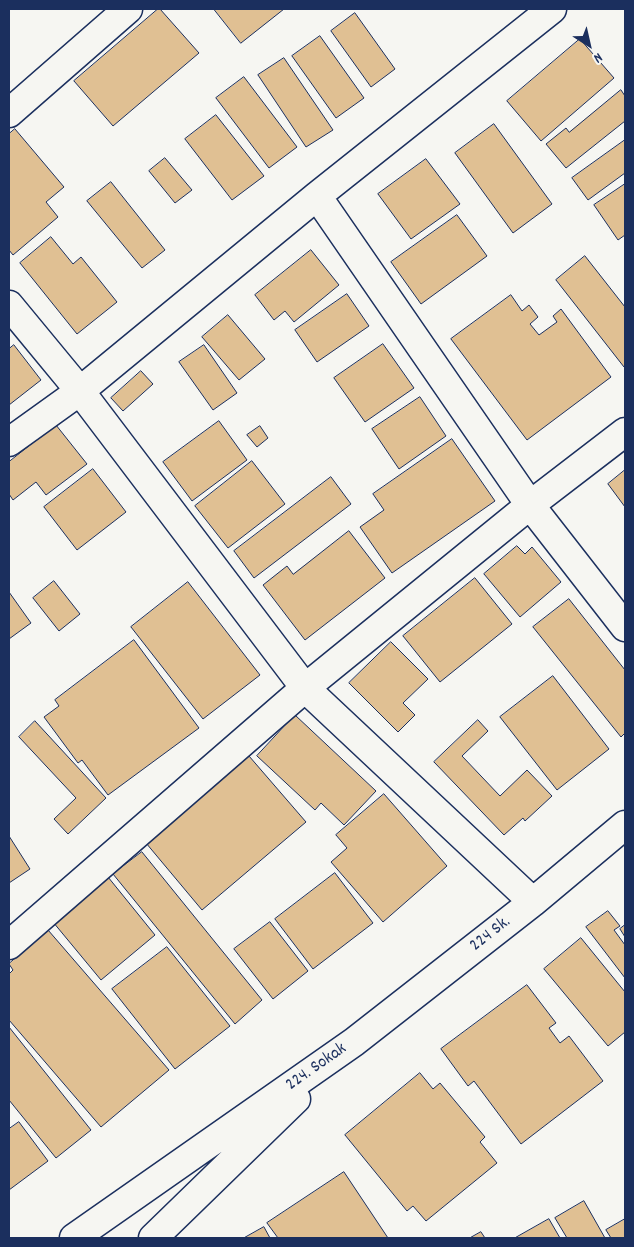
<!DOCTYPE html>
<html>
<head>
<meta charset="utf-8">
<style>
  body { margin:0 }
  #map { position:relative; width:634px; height:1247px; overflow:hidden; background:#f6f6f2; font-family:Dekko,sans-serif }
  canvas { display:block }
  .frame { position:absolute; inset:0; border:10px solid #1b2f5e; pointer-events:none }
  .north { position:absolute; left:564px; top:20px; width:50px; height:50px; -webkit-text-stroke:4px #f6f6f2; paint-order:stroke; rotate:145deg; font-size:14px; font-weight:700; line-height:20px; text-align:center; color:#1b2f5e }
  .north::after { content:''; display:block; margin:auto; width:18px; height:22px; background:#1b2f5e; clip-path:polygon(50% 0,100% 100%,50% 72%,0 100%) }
</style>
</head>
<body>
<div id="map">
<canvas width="634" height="1247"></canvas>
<div class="frame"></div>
<div class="north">N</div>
</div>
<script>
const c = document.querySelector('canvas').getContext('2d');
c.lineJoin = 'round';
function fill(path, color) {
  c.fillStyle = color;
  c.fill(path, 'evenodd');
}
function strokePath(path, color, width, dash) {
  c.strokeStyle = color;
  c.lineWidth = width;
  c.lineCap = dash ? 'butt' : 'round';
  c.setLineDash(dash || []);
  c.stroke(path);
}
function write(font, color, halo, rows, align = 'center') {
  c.font = font + ' Dekko,sans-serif';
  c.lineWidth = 4.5;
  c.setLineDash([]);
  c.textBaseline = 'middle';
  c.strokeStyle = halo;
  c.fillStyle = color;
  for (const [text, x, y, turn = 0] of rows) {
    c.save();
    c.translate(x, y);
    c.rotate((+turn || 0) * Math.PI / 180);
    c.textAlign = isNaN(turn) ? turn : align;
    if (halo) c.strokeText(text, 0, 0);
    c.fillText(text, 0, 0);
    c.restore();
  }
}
const building = new Path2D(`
  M158,9H160L199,53L113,126L74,81Z
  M214,9H284L241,43Z
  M355,13L395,69L371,87L331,31Z
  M320,36L364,98L336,118L292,56Z
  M580,39L614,78L541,141L507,101Z
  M284,58L333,130L306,147L258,75Z
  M244,77L297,147L269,168L216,98Z
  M621,90L625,96V121L566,168L546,144L566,128L569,132Z
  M216,115L264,176L232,200L185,139Z
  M494,124L552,204L513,233L455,153Z
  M15,129L64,187L46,202L58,217L13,255L9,250V134Z
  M625,140V173L588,200L572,178Z
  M165,158L192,190L175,203L149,171Z
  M426,159L460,204L411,239L378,194Z
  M111,182L165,250L142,268L87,201Z
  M625,184V235L618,240L594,205Z
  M457,215L487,256L421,304L391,262Z
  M51,237L73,264L81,257L117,302L77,334L20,263Z
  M311,250L339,285L294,322L285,311L274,320L255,295Z
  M585,256L625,307V366L624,367L556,280Z
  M347,294L369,326L317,362L295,330Z
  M511,295L522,311L529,305L538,317L530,324L539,335L557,322L553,316L561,309L611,377L527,440L451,339Z
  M228,315L265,359L239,380L202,337Z
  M383,344L414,388L365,422L334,378Z
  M14,345L41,380L9,405V349Z
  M204,345L237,393L213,410L179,362Z
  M141,371L153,384L123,411L111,398Z
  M420,397L446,436L399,469L372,429Z
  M219,421L247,460L192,501L163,462Z
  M56,425L87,464L46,495L36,482L13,500L9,494V462Z
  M260,426L268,438L257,447L247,435Z
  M452,439L495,501L392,573L360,527L384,510L373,494Z
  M252,461L285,504L228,548L195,506Z
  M93,469L126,512L77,550L44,507Z
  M625,470V507L608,484Z
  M331,477L351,504L254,578L234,551Z
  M349,531L385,578L305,640L263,585L287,566L293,574Z
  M517,546L525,554L532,547L561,582L520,617L484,574Z
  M475,578L512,624L440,682L403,636Z
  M54,581L80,614L59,631L33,598Z
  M188,582L260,675L203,719L131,627Z
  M9,592L31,623L9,639Z
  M569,599L625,670V733L621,737L533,627Z
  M134,640L199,728L108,795L82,760L78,763L44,717L59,706L55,700Z
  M391,642L428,679L403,703L415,715L398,732L349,683Z
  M553,676L609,749L557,790L500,717Z
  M295,715L376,791L344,825L321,803L315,810L257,756Z
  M478,720L488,731L462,756L500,796L527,770L552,796L525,821L523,818L504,835L434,762Z
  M35,721L106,798L68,834L54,819L76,798L19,737Z
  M249,756L306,822L202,910L146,843Z
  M384,794L447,866L383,922L331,862L347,848L336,835Z
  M9,836L30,869L9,883Z
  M142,852L262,1000L235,1024L113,874Z
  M335,873L373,923L313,969L275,919Z
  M108,877L155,935L101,980L53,922Z
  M608,911L620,926L614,930L625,945V978L586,927Z
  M270,922L308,971L273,999L234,949Z
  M625,925V937L620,929Z
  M48,930L169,1070L101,1127L9,1020V974L13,970L9,964Z
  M581,938L625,992V1032L608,1046L544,969Z
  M167,947L230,1026L175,1069L112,989Z
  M527,985L556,1023L549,1028L560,1043L569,1036L603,1081L521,1144L474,1081L468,1086L441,1049Z
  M9,1027L91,1130L56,1158L9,1100Z
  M420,1073L433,1089L440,1083L485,1137L480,1142L497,1163L426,1221L413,1206L407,1211L345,1135Z
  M19,1122L48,1161L9,1190V1129Z
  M344,1172L388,1238H278L267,1223Z
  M584,1201L605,1238H567L555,1218Z
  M549,1219L560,1238H515Z
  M625,1219V1238H611L606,1230Z
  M264,1227L270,1238H244Z
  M481,1232L485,1238H470Z`);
const street = new Path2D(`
  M9,113L128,9
  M317,196L530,505L625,627
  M9,305L80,391L305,688L533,902
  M9,442L80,391L317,196L552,9
  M9,945L305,688L530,505L625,432
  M74,1238L354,1042L533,902L625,825
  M153,1238L296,1099`);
const streetNames = [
  ["224 Sk.",491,935,-38],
  ["224. Sokak",317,1068,-35]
];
fill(building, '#e0c093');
strokePath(building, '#1b2f5e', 1);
strokePath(street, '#1b2f5e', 31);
strokePath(street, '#f6f6f2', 28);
write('18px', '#1b2f5e', '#f6f6f2', streetNames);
</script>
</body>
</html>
